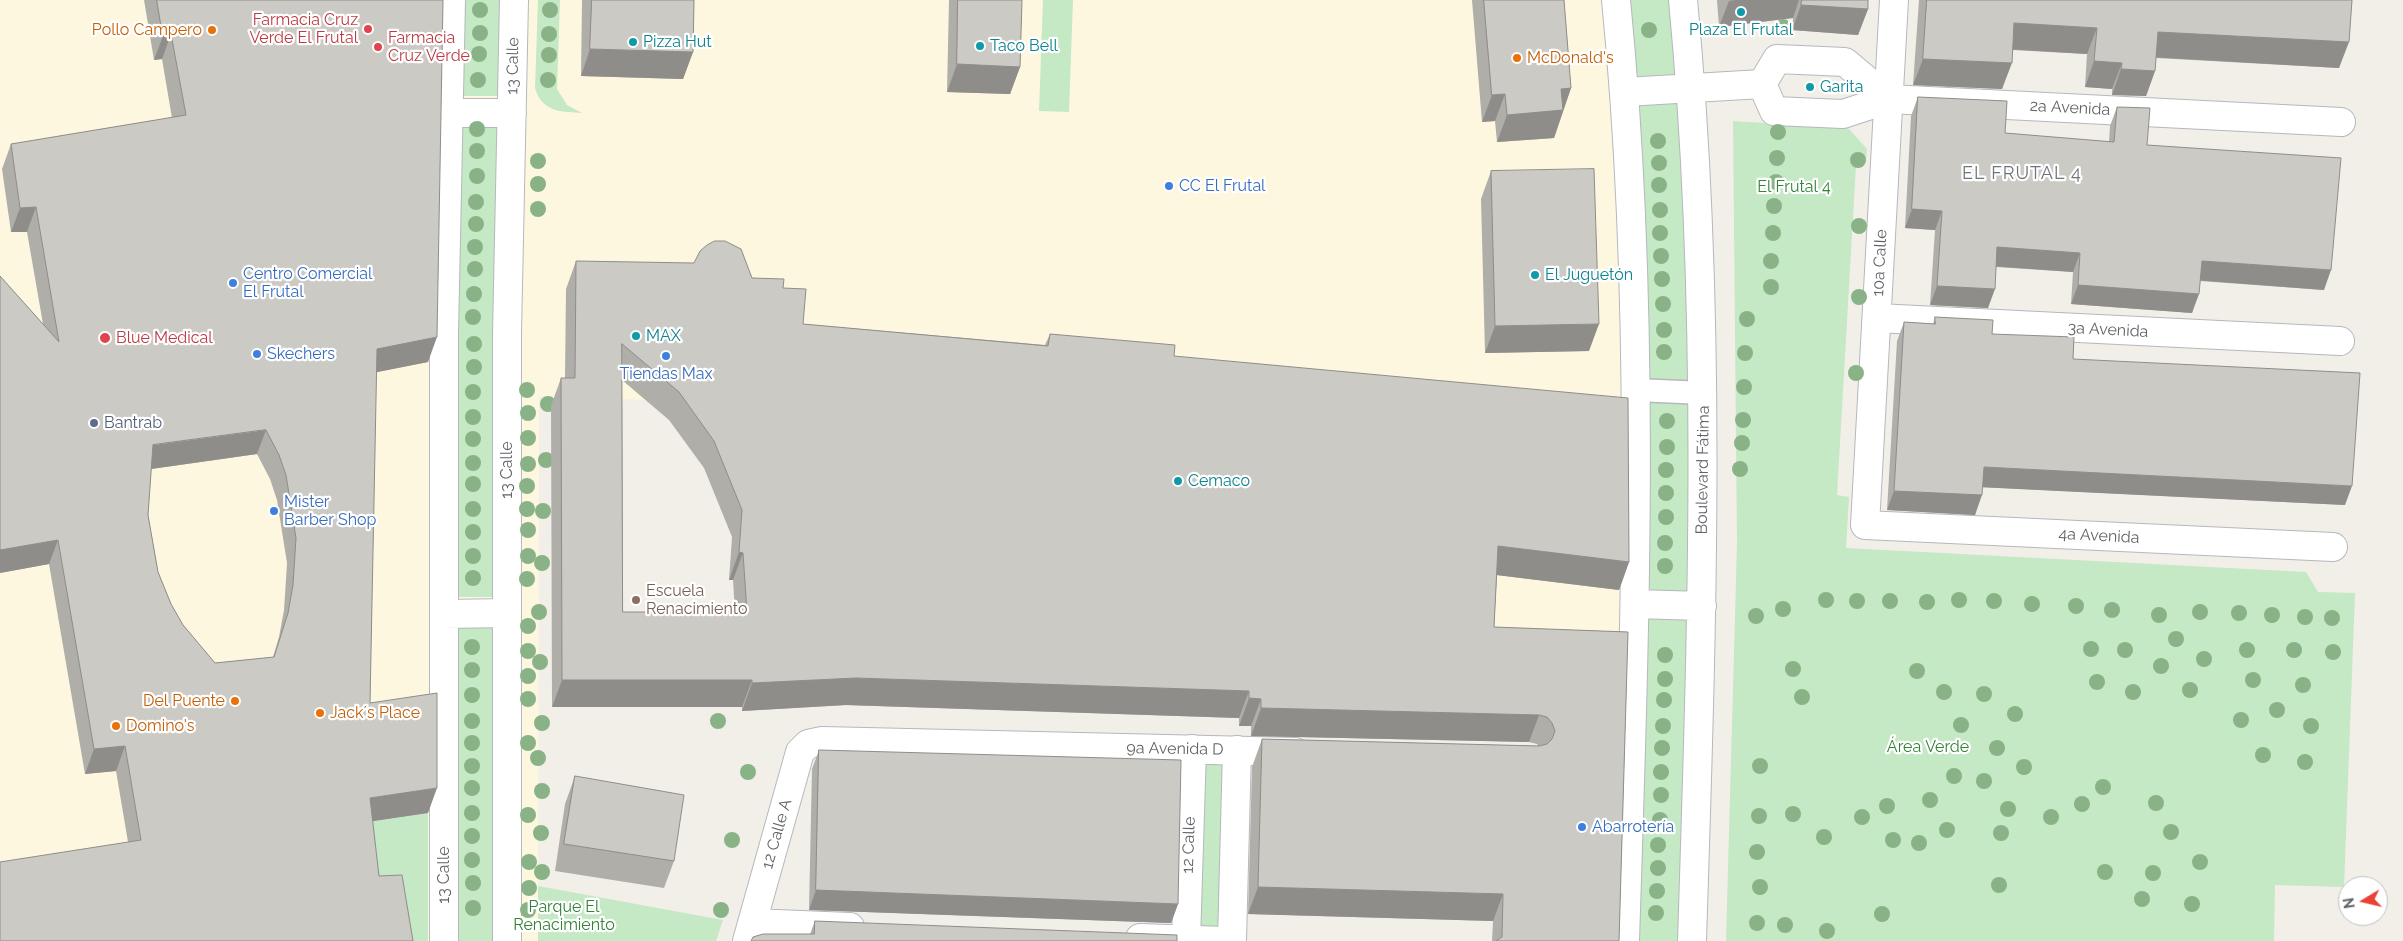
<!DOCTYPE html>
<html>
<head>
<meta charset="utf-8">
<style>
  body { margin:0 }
  #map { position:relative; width:2403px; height:941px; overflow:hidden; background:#f1efe8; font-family:Raleway,sans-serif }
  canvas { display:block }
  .north { position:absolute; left:2338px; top:876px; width:50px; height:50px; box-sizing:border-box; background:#fff; border:1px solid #bfc1c3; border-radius:50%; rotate:261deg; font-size:14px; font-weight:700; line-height:20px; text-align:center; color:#5f6368 }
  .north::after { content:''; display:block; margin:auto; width:18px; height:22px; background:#ea4335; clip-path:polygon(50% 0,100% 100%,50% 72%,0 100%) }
</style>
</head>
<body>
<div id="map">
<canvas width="2403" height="941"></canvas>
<div class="north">N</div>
</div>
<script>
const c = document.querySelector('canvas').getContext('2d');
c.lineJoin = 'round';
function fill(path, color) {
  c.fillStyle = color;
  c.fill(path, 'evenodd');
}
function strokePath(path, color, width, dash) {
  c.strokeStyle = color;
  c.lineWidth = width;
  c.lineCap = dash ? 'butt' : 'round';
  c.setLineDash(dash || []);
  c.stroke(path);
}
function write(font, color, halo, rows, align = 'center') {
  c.font = font + ' Raleway,sans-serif';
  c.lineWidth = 4.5;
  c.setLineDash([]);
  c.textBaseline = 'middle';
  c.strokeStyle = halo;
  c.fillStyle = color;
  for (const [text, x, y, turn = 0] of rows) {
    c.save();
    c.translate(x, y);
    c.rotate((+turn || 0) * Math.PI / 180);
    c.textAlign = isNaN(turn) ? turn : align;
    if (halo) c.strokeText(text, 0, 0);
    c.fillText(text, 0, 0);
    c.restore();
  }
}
const commercial = new Path2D(`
  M0,0H1608L1626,281L1624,647L1485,648L729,580L732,537L704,468L669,420L646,400L539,396L538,941H0Z`);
const green = new Path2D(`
  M456,0H510L508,96H454Z
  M538,0H560L557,89L567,105L582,113C561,112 542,112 535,88Z
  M1043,0H1073L1069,112L1039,111Z
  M1616,0H1683L1692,88L1691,941H1625L1631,754Z
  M510,120L506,597H446L450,121Z
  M1733,121L1848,128L1867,149L1866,161L1856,165L1837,495L1849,497L1846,548L2306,572L2318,592L2355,593L2344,887L2275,885L2274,941H1726L1737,543Z
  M507,613V941H444V614Z
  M1192,749L1237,750L1232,941H1186Z
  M428,813V941H399L370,902L361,823Z
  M538,886L723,920L716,941H538Z`);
const service = new Path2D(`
  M1636,390L1704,393`);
const pedestrian = new Path2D(`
  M1186,941L1192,749
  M1232,941L1237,750`);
const minor = new Path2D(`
  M1616,0C1647,312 1635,628 1625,941
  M1683,0C1713,313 1702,627 1692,941
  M1894,0L1865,525L2333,547
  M1777,59L1845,62L1889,99L1843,114L1774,111L1762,84Z
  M1625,92L1762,84
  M1889,99L2341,122
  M448,113H512
  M1877,318L2340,341
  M1635,604L1702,606
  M444,614L507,613
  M752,923L850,927
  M1140,938L1224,941
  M444,941V333L451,0
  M507,941V334L514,0
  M747,941L800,752L808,744L822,741L1295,752`);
const trees = [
  [480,10],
  [550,10],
  [1783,27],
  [1649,30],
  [480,33],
  [549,34],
  [479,54],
  [549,55],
  [478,80],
  [548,80],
  [477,129],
  [1778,132],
  [1658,141],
  [477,151],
  [1777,158],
  [1858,160],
  [538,161],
  [1659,163],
  [477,176],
  [1776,182],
  [538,184],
  [1659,185],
  [476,202],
  [1774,206],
  [538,209],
  [1660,210],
  [476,224],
  [1859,226],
  [1660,233],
  [1773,233],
  [475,247],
  [1661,256],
  [1771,261],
  [475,269],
  [1662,279],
  [1771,287],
  [474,294],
  [1859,297],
  [1663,304],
  [473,317],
  [1747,319],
  [1664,330],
  [474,344],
  [1664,352],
  [1745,353],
  [474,367],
  [1856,373],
  [1744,387],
  [527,390],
  [473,392],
  [548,404],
  [528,413],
  [473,417],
  [1743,420],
  [1667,421],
  [528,438],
  [473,439],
  [1742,443],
  [1667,447],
  [546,460],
  [473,463],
  [528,464],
  [1740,469],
  [1666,470],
  [473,484],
  [527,486],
  [1666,493],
  [473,509],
  [527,509],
  [543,511],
  [1666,517],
  [528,530],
  [473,532],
  [1665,543],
  [473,556],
  [528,556],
  [542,563],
  [1665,566],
  [473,578],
  [527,579],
  [1826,600],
  [1959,600],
  [1857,601],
  [1890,601],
  [1994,601],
  [1927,602],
  [2032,604],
  [2076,606],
  [1783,609],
  [2112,610],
  [539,612],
  [2200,612],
  [2239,613],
  [2159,615],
  [2272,615],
  [1756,616],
  [2305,617],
  [2332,618],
  [528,626],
  [2176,639],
  [472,647],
  [2091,649],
  [2125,650],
  [2247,650],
  [2294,650],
  [528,651],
  [2333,652],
  [1665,655],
  [2204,659],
  [540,662],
  [2161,666],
  [1793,669],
  [472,670],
  [1917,671],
  [528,676],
  [1665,679],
  [2253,680],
  [2097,682],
  [2303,685],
  [2190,690],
  [1944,692],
  [2133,692],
  [1984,694],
  [472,695],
  [1802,697],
  [528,699],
  [1664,700],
  [2277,710],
  [2015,714],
  [2241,720],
  [472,721],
  [718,721],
  [542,723],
  [1961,725],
  [1663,726],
  [2311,726],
  [472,743],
  [528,743],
  [1662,748],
  [1997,748],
  [2263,755],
  [538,758],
  [2305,762],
  [472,766],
  [1760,766],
  [2024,767],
  [748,772],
  [1661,772],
  [1954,776],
  [1984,781],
  [2103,787],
  [472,788],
  [542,791],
  [1661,795],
  [1930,800],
  [2156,803],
  [2082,804],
  [1887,806],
  [2008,809],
  [472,813],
  [1793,814],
  [528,815],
  [1759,816],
  [1862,817],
  [2051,817],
  [1660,820],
  [1947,830],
  [2171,832],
  [541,833],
  [2001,833],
  [472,836],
  [1824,837],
  [732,840],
  [1893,840],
  [1919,843],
  [1658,845],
  [1757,852],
  [472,860],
  [529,862],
  [2200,862],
  [1658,868],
  [542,872],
  [2105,872],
  [2153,873],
  [473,883],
  [1999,885],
  [1760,887],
  [529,888],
  [1657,891],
  [2142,899],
  [2192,904],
  [473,908],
  [528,910],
  [721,910],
  [1656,913],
  [1882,914],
  [1757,923],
  [1785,925],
  [1827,931]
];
const wall = new Path2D(`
  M144,0H443L428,362L376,372L370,703L428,813L372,821L379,876L413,941L128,842L116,771L85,774L49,564L0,573V276L43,324L27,232H11L2,169L11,144L172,118L162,59L154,60ZM257,454L270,479L277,500L287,563L284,610L279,637L273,657L215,663L183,625L171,604L158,572L148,515L151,469Z
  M582,0H694L693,52L683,79L581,76Z
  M949,0H1022L1020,67L1010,94L947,92Z
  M1472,0H1564L1571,88L1554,138L1497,142L1495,121L1482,122Z
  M1717,0H1868V9L1858,35L1792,30L1793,18L1719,27Z
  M1919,0H2352L2339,68L2156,58L2155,71L2146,96L2112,95V89L2085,87L2087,54L2012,50L2002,89L1913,85Z
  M1918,97L2005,133L2109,142L2110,126L2117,107L2147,145L2324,290L2200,281L2192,313L2071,304L2073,272L1996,267L1988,308L1930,305L1935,230L1905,228L1911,116Z
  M1491,171L1589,351L1485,353L1481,199Z
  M576,261L752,278L783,288L803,324L1045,345L1050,334L1174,356L1629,562L1619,590L1497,575L1494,627L1628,632L1619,941H1492L1493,921L1248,914L1252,767L1262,739L1538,746L1537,744L1529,742L1251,736V726H1239V718L846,705L742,711V707H552L551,406L561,378H565L566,289ZM622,380L669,420L704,468L732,537L729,580H733L735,612H623Z
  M1935,317L1992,334L2073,359L2345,505L1983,487L1975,515L1887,510L1897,341L1904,322L1933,324Z
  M819,750L1178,904L1171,923L809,910L812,769Z
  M575,776L674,861L664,888L555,871L565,804Z
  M815,921L1177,941L810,934Z`);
const shadedWall = new Path2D(`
  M1735,0H1799L1793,18L1719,27L1729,1Z
  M1801,5L1868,9L1858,35L1792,30Z
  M2014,23L2097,28L2087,54L2005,49Z
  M2158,32L2349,42L2339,68L2149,57Z
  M171,34L162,59L154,60L163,36Z
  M590,49L693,52L683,79L581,76Z
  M1923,59L2012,63L2002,89L1913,85Z
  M2094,61L2122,63L2112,89L2085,87Z
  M957,64L1020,67L1010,94L947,92Z
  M2121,69L2155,71L2146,96L2112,95Z
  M1571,88L1554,138L1497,142L1507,115L1561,89Z
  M1505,94L1495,121L1482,122L1492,95Z
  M36,207L27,232H11L20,208Z
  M1912,209L1942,211L1935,230L1905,228Z
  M1997,247L2080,253L2073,272L1990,266Z
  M2202,261L2331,270L2324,290L2194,280Z
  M2078,285L2199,294L2192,313L2071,304Z
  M1937,286L1995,289L1988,308L1930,305Z
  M1599,324L1589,351L1485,353L1495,326Z
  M437,337L428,362L368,374L377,349Z
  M266,430L257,454L144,470L153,445Z
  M1984,467L2352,486L2345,505L1977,487Z
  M1894,491L1982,495L1975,515L1887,510Z
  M58,540L49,564L0,573V550Z
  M1498,546L1629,562L1619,590L1488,574Z
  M739,552L743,553L733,580H729Z
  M856,678L1249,691L1239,718L846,705L742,711L752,683Z
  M562,680H752L742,707H552Z
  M1249,698L1261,699L1251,726H1239Z
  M1261,708L1539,715L1529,742L1251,736Z
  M125,746L116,771L85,774L94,749Z
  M437,788L428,813L361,823L370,798Z
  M1258,887L1503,894L1493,921L1248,914Z
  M816,890L1178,904L1171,923L809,910Z`);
const building = new Path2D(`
  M157,0H443L437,337L377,349L370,703L437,693V788L370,798L379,876L402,875L413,941H0V862L141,840L125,746L94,749L58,540L0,550V276L59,342L36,207L20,208L11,144L186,115L171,34L163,36ZM266,430L279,455L286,475L296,538L293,585L288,613L274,657L215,663L183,625L171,604L158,572L148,515L153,445Z
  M592,0H694L693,52L590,49Z
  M958,0H1022L1020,67L957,64Z
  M1484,0H1564L1571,88L1561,89L1563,110L1507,115L1505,94L1492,95Z
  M1802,0H1868V9L1801,5Z
  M1927,0H2352L2349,42L2158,32L2155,71L2121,69L2122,63L2094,61L2097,28L2014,23L2012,63L1923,59Z
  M1918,97L2007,101L2005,133L2114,142L2117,107L2150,108L2147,145L2341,158L2331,270L2202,261L2199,294L2078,285L2080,253L1997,247L1995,289L1937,286L1942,211L1912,209Z
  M1594,169L1599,324L1495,326L1491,171Z
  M715,241H725L741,249L752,278L784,279L783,288L806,289L803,324L1048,346L1050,334L1175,345L1174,356L1628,398L1629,562L1498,546L1494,627L1628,632L1619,941H1496L1502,937L1503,894L1258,887L1262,739L1539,746L1547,744L1552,739L1555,731L1552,723L1547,717L1539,715L1261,708V699L1249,698V691L856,678L752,683V680H562L561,378H575L576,261L694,263L700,251L707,245ZM622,344L679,392L714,441L742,510L739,552L743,553L747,612H623Z
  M1935,317L1993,320L1992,334L2074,337L2073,359L2360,373L2352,486L1984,467L1982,495L1894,491L1904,322L1935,324Z
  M819,750L1181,760L1178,904L816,890Z
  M575,776L684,795L674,861L564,844Z
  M815,921L1177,935V941H751L753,937L763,934H814Z`);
const markers = [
  [1741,12,5,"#0f9aa8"],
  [368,29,5,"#e0444e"],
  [212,30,5,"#e8710a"],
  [633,42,5,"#0f9aa8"],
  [980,46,5,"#0f9aa8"],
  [378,47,5,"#e0444e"],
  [1517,58,5,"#e8710a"],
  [1810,87,5,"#0f9aa8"],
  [1169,186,5,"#3f7fe0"],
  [1535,275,5,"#0f9aa8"],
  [233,283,5,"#3f7fe0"],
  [636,336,5,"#0f9aa8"],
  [105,338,6,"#e0444e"],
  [257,354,5,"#3f7fe0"],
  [666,356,5,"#3f7fe0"],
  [94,423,5,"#5c6f8a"],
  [1178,481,5,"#0f9aa8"],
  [274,511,5,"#3f7fe0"],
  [636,600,5,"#8d6e63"],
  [235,701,5,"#e8710a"],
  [320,713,5,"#e8710a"],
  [116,726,5,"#e8710a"],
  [1582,827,5,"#3f7fe0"]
];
const healthNames = [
  ["Farmacia Cruz",358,20,"right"],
  ["Verde El Frutal",358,38,"right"],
  ["Farmacia",388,38],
  ["Cruz Verde",388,56],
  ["Blue Medical",116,338]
];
const foodNames = [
  ["Pollo Campero",202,30,"right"],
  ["McDonald's",1527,58],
  ["Del Puente",225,701,"right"],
  ["Jack´s Place",330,713],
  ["Domino's",126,726]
];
const cultureNames = [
  ["Plaza El Frutal",1741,30,"center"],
  ["Pizza Hut",643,42],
  ["Taco Bell",990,46],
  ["Garita",1820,87],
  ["El Juguetón",1545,275],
  ["MAX",646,336],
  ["Cemaco",1188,481]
];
const streetNames = [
  ["13 Calle",513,66,-89],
  ["2a Avenida",2070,108,3],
  ["10a Calle",1880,263,-87],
  ["3a Avenida",2108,330,3],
  ["13 Calle",507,470,-90],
  ["Boulevard Fátima",1703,470,-89],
  ["4a Avenida",2099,536,3],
  ["9a Avenida D",1175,749,1],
  ["12 Calle A",777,834,-74],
  ["12 Calle",1189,845,-88],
  ["13 Calle",444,875,-90]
];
const shopNames = [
  ["CC El Frutal",1179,186],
  ["Centro Comercial",243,274],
  ["El Frutal",243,292],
  ["Skechers",267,354],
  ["Tiendas Max",666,374,"center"],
  ["Mister",284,502],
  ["Barber Shop",284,520],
  ["Abarrotería",1592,827]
];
const parkNames = [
  ["El Frutal 4",1794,187],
  ["Área Verde",1928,747],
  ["Parque El",564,907],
  ["Renacimiento",564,925]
];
const serviceNames = [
  ["Bantrab",104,423]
];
const educationNames = [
  ["Escuela",646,591],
  ["Renacimiento",646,609]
];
const neighbourhoodNames = [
  ["EL FRUTAL 4",2022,174]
];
fill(commercial, '#fef7e0');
fill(green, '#c5e8c5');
strokePath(service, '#b5b8bc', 25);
strokePath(pedestrian, '#b5b8bc', 30);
strokePath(minor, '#b5b8bc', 30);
strokePath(service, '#fff', 22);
strokePath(pedestrian, '#fff', 28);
strokePath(minor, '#fff', 28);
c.fillStyle = '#89b387';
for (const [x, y] of trees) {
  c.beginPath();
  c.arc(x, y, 8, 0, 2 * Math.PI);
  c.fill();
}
fill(wall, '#afaea9');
fill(shadedWall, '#8f8d8a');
fill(building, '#cccac5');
strokePath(building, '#8f8d8a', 1);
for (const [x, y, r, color] of markers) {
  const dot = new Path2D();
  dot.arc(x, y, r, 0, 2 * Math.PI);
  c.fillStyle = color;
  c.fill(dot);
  strokePath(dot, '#fff', 2);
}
write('16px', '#be3a42', '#fff', healthNames, 'left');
write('16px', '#c56008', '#fff', foodNames, 'left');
write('16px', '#0d838f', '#fff', cultureNames, 'left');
write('16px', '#5f6368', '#fff', streetNames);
write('16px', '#366cbe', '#fff', shopNames, 'left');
write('16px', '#348238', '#fff', parkNames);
write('16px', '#4e5e75', '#fff', serviceNames, 'left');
write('16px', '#785e54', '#fff', educationNames, 'left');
c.letterSpacing = '1px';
write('18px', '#70757a', '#fff', neighbourhoodNames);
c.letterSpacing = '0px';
</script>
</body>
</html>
